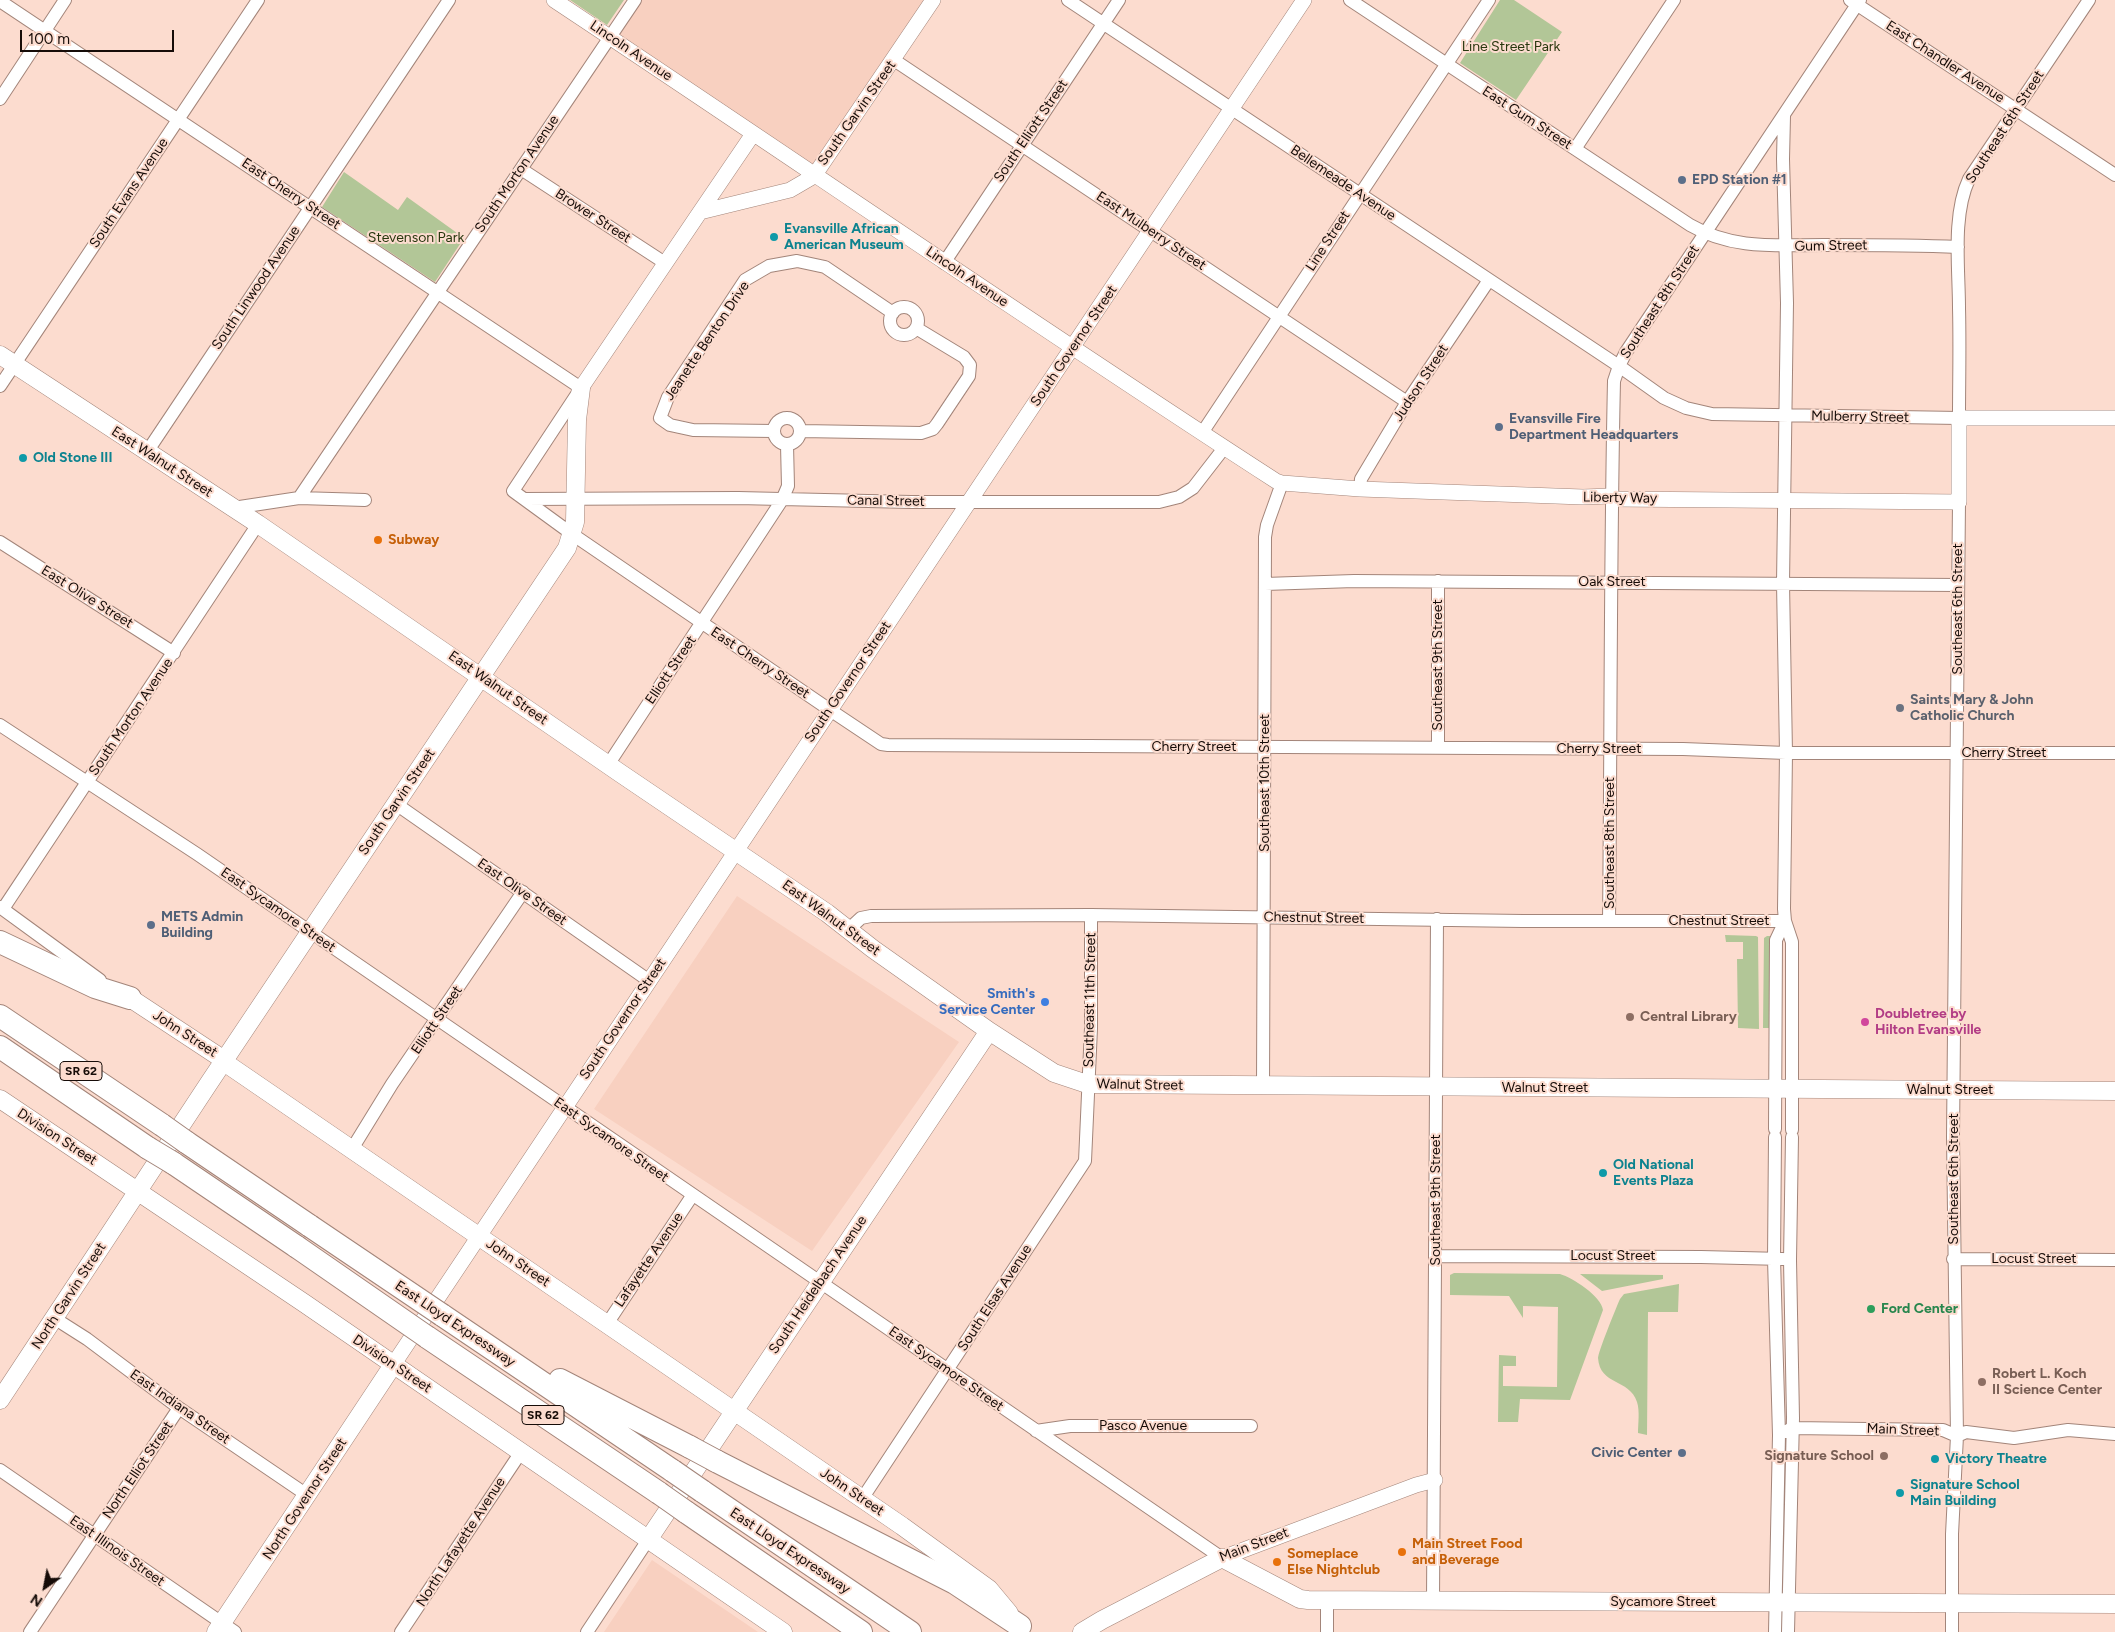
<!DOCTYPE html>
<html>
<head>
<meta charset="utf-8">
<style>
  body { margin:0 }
  #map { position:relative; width:2115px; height:1632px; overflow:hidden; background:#fcdccf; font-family:Figtree,sans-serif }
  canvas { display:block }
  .north { position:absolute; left:20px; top:1562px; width:50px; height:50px; -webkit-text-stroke:4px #fcdccf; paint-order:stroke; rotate:213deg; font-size:14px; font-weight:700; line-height:20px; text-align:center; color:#160c08 }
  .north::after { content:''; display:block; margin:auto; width:18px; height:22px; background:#160c08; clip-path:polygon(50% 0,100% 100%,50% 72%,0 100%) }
  .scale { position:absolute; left:20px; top:30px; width:154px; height:22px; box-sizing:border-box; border:2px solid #160c08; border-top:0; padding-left:6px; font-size:15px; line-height:18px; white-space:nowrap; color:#160c08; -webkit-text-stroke:4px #fcdccf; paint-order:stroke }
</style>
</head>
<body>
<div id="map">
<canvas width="2115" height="1632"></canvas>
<div class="north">N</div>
<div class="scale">100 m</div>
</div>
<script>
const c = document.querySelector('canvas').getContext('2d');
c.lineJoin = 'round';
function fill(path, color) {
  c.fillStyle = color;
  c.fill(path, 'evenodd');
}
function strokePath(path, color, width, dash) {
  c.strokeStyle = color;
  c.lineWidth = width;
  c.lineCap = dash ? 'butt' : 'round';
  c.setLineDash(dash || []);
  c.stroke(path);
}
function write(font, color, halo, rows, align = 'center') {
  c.font = font + ' Figtree,sans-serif';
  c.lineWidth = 4;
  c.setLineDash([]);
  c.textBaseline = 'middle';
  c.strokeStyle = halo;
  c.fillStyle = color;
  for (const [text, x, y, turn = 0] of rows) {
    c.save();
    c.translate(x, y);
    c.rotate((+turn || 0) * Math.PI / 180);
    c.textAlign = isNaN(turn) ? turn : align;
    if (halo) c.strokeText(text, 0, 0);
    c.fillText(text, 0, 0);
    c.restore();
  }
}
const built = new Path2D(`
  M640,0H929L816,171L617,35Z
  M737,896L959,1042L812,1251L594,1109Z
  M652,1560L758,1632H604Z`);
const green = new Path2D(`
  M570,0H624L607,25Z
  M1500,0H1514L1562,32L1516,100L1460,63Z
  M344,172L398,210L407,197L464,238L435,282L322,207Z
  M1725,935L1756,936L1758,937L1759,1029L1738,1028L1737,959H1743V942H1726Z
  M1767,936H1770V1028H1763L1764,938Z
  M1454,1273L1560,1274C1573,1278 1601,1296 1603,1310L1570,1400L1520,1399L1518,1422H1498L1499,1355L1516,1356V1366H1503V1386L1557,1387L1558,1307L1523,1306V1318L1509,1296L1450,1295V1275Z
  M1580,1274L1663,1275V1279L1602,1291Z
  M1679,1284L1678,1312H1648L1647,1435L1638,1433C1638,1424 1640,1411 1637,1402C1629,1378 1600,1386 1598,1358C1598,1352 1616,1308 1620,1299L1624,1294Z`);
const minor = new Path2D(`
  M1068,0L1619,366L1664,398L1686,408L1712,414L1959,418C1959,382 1960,345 1959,308C1959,268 1952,215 1969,179L2089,0
  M1350,0L1690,225C1733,250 1776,245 1824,245C1869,245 1914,245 1958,247
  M1850,0L2115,175
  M0,1L581,388L513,491L572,534L830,710L881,744L888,745L1683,749L1786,753H2115
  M894,60L1407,402
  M0,99L65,0
  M1784,116L1783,159L1787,303L1783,583L1786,753L1784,909L1785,921L1792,942V1130
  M1575,149L1674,0
  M521,169L665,263
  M944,263L1119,0
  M890 321a14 14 0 1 1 28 0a14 14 0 1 1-28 0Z
  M0,386L258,0
  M774 431a13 13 0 1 1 26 0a13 13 0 1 1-26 0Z
  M774,431L693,430L670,425L660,418L668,397L745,280L769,266L797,261L825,267L893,313
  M801,431L921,433L933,429L937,424L969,376L970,365L964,357L916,328
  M1202,433L1489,0
  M147,452L449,0
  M1360,489L1361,479L1407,402L1489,280
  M299,498L635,0
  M524,499L738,498L911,502H1159L1179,497L1193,488L1224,448
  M233,508L299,498L365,500
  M0,542L174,653
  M1265,584L1354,581L1958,585
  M0,725L197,854L1222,1558
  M1438,748V581
  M608,765L782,500L788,486L787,445
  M396,804L648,980
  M0,907L100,980
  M3,909L258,524
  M1609,920C1611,741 1610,561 1614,381L1619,366L1626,352L1860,0
  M848,930L861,918L871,916L1091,915L1523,921H1785
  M1263,1086L1265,537L1267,525L1282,483
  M1775,1129L1776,940L1785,921
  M1775,1137L1774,1259L1779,1435L1775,1632
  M352,1149L392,1084L523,892
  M1436,1256L1701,1257L1783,1259
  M1953,1259L2115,1260
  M54,1318L87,1339L179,1408L307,1495
  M607,1324L692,1196
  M1036,1431L1070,1426H1251
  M1785,1432L1792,1428L1943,1430L1957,1436L1966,1432L2014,1438L2068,1430L2115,1434
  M0,1470L235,1632
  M862,1499L1085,1161L1091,1028V915
  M1433,1600L1437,919
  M1327,1601V1632
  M30,1632L179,1408
  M401,1632L521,1452
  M587,1632L648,1540
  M1788,1632L1793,1418L1790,1260L1792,1137
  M1952,1632V1534L1957,1436L1953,1137L1959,502`);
const tertiary = new Path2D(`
  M554,0C795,160 1033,324 1276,481L1282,483L1360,489L1583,497L1611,496L1615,499L1959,502V418H2115
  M700,212L753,134
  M581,388L700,212L790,190L814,176L933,0
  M393,1365C695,909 1002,456 1304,0
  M1222,1558L1416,1485L1435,1480`);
const secondary = new Path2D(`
  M0,355L258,524L620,773L827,913L873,949L989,1031L1054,1073L1087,1084L2115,1091
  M130,998L221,1058L224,1062L902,1526L989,1589L1009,1613
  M0,1099L304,1303L783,1632
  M0,1400L209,1083L567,548L575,522L577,420L581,388
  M648,1540L989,1031
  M216,1632L393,1365
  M1082,1632L1102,1620L1222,1558L1300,1599L1308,1600L2115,1604`);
const motorway = new Path2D(`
  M0,942L95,987L130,998
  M0,1016L162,1125
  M0,1047L148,1148
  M186,1142L310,1226
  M173,1163L297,1247
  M442,1315L673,1471
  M427,1337L659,1493
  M560,1380L690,1447
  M716,1461L955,1583L1020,1626
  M702,1491L910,1632
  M686,1512L861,1632`);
const motorwayBridge = new Path2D(`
  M162,1125L186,1142
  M148,1148L173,1163
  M310,1226L442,1315
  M297,1247L427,1337
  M690,1447L716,1461
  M673,1471L702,1491
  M659,1493L686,1512`);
const markers = [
  [1682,180,5,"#5c6f8a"],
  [774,237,5,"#0f9aa8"],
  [1499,427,5,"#5c6f8a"],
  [23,458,5,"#0f9aa8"],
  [378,540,5,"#e8710a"],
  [1900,708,5,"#6b7280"],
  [151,925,5,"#5c6f8a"],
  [1045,1002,5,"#3f7fe0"],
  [1630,1017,5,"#8d6e63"],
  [1865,1022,5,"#d1479c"],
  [1603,1173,5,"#0f9aa8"],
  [1871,1309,5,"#2e9e5b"],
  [1982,1382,5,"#8d6e63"],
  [1682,1453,5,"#5c6f8a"],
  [1884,1456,5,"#8d6e63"],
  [1935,1459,5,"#0f9aa8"],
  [1900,1493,5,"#0f9aa8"],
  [1402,1552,5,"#e8710a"],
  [1277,1562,5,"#e8710a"]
];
const shields = [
  [81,1071,42],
  [543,1415,42]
];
const shieldNames = [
  ["SR 62",81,1071],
  ["SR 62",543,1415]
];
const parkNames = [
  ["Line Street Park",1511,47],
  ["Stevenson Park",416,238]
];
const streetNames = [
  ["Lincoln Avenue",631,51,34],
  ["East Chandler Avenue",1945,62,33],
  ["South Garvin Street",857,113,-55],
  ["East Gum Street",1527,118,33],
  ["Southeast 6th Street",2005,127,-57],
  ["South Elliott Street",1031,131,-56],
  ["South Morton Avenue",517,174,-56],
  ["Bellemeade Avenue",1343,183,34],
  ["South Evans Avenue",129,193,-56],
  ["East Cherry Street",291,194,34],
  ["Brower Street",593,216,33],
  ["East Mulberry Street",1151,231,34],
  ["Line Street",1328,241,-57],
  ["Gum Street",1831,246,-1],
  ["Lincoln Avenue",967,277,34],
  ["South Linwood Avenue",256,288,-56],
  ["Southeast 8th Street",1660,302,-57],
  ["Jeanette Benton Drive",707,341,-56],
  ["South Governor Street",1074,346,-56],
  ["Judson Street",1421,383,-57],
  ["Mulberry Street",1860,417,1],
  ["East Walnut Street",162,462,33],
  ["Liberty Way",1620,498,1],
  ["Canal Street",886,501,1],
  ["Oak Street",1612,582],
  ["East Olive Street",87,597,32],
  ["Southeast 6th Street",1958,609,-90],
  ["East Cherry Street",760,663,34],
  ["Southeast 9th Street",1438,665,-90],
  ["Elliott Street",671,670,-56],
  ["South Governor Street",848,682,-56],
  ["East Walnut Street",498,688,35],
  ["South Morton Avenue",131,717,-56],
  ["Cherry Street",1194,747],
  ["Cherry Street",1599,749],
  ["Cherry Street",2004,753],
  ["Southeast 10th Street",1265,783,-90],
  ["South Garvin Street",397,802,-56],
  ["Southeast 8th Street",1610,843,-90],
  ["East Olive Street",522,892,35],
  ["East Sycamore Street",278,910,35],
  ["East Walnut Street",831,918,36],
  ["Chestnut Street",1314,918,1],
  ["Chestnut Street",1719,921],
  ["Southeast 11th Street",1090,1000,-89],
  ["South Governor Street",623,1019,-56],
  ["Elliott Street",437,1020,-56],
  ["John Street",185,1034,33],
  ["Walnut Street",1140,1085,1],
  ["Walnut Street",1545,1088],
  ["Walnut Street",1950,1090],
  ["Division Street",57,1137,33],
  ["East Sycamore Street",611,1140,35],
  ["Southeast 6th Street",1954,1179,-90],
  ["Southeast 9th Street",1436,1200,-90],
  ["Locust Street",1613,1256],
  ["Locust Street",2034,1259],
  ["Lafayette Avenue",649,1260,-56],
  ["John Street",518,1263,34],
  ["South Heidelbach Avenue",818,1285,-56],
  ["North Garvin Street",69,1296,-57],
  ["South Elsas Avenue",995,1298,-57],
  ["East Lloyd Expressway",455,1324,34],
  ["Division Street",392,1364,34],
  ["East Sycamore Street",946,1369,35],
  ["East Indiana Street",180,1407,35],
  ["Pasco Avenue",1143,1426],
  ["Main Street",1903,1430,2],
  ["North Elliot Street",138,1470,-56],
  ["John Street",852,1492,34],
  ["North Governor Street",305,1499,-57],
  ["North Lafayette Avenue",461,1542,-57],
  ["Main Street",1254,1545,-21],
  ["East Illinois Street",117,1551,35],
  ["East Lloyd Expressway",790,1551,34],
  ["Sycamore Street",1663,1602]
];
const serviceNames = [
  ["EPD Station #1",1692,180],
  ["Evansville Fire",1509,419],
  ["Department Headquarters",1509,435],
  ["METS Admin",161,917],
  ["Building",161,933],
  ["Civic Center",1672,1453,"right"]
];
const cultureNames = [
  ["Evansville African",784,229],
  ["American Museum",784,245],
  ["Old Stone III",33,458],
  ["Old National",1613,1165],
  ["Events Plaza",1613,1181],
  ["Victory Theatre",1945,1459],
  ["Signature School",1910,1485],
  ["Main Building",1910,1501]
];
const foodNames = [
  ["Subway",388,540],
  ["Main Street Food",1412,1544],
  ["and Beverage",1412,1560],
  ["Someplace",1287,1554],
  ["Else Nightclub",1287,1570]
];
const worshipNames = [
  ["Saints Mary & John",1910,700],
  ["Catholic Church",1910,716]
];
const shopNames = [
  ["Smith's",1035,994],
  ["Service Center",1035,1010]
];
const hotelNames = [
  ["Doubletree by",1875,1014],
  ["Hilton Evansville",1875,1030]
];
const educationNames = [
  ["Central Library",1640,1017],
  ["Robert L. Koch",1992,1374],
  ["II Science Center",1992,1390],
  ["Signature School",1874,1456,"right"]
];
const leisureNames = [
  ["Ford Center",1881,1309]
];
fill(built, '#f8d0c0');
fill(green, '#b2c697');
strokePath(minor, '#a3857a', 14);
strokePath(tertiary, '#a3857a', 16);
strokePath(secondary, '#a3857a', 19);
strokePath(motorway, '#a3857a', 24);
strokePath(minor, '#fff', 12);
strokePath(tertiary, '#fff', 15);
strokePath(secondary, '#fff', 18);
strokePath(motorway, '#fff', 22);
strokePath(motorwayBridge, '#a3857a', 24, []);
strokePath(motorwayBridge, '#fff', 22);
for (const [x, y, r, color] of markers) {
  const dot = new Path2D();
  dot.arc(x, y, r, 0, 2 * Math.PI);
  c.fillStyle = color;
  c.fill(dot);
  strokePath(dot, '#fcdccf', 2);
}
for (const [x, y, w] of shields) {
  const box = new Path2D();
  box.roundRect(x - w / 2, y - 9.5, w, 19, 4);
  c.fillStyle = '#fcdccf';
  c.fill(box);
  strokePath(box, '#160c08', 1);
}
write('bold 12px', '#160c08', null, shieldNames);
write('14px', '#28370e', '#fcdccf', parkNames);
write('14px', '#160c08', '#fcdccf', streetNames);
write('bold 14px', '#4e5e75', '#fcdccf', serviceNames, 'left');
write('bold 14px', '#0d838f', '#fcdccf', cultureNames, 'left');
write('bold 14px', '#c56008', '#fcdccf', foodNames, 'left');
write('bold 14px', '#5b616d', '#fcdccf', worshipNames, 'left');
write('bold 14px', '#366cbe', '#fcdccf', shopNames, 'right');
write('bold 14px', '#b23c85', '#fcdccf', hotelNames, 'left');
write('bold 14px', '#785e54', '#fcdccf', educationNames, 'left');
write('bold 14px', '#27864d', '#fcdccf', leisureNames, 'left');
</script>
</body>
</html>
